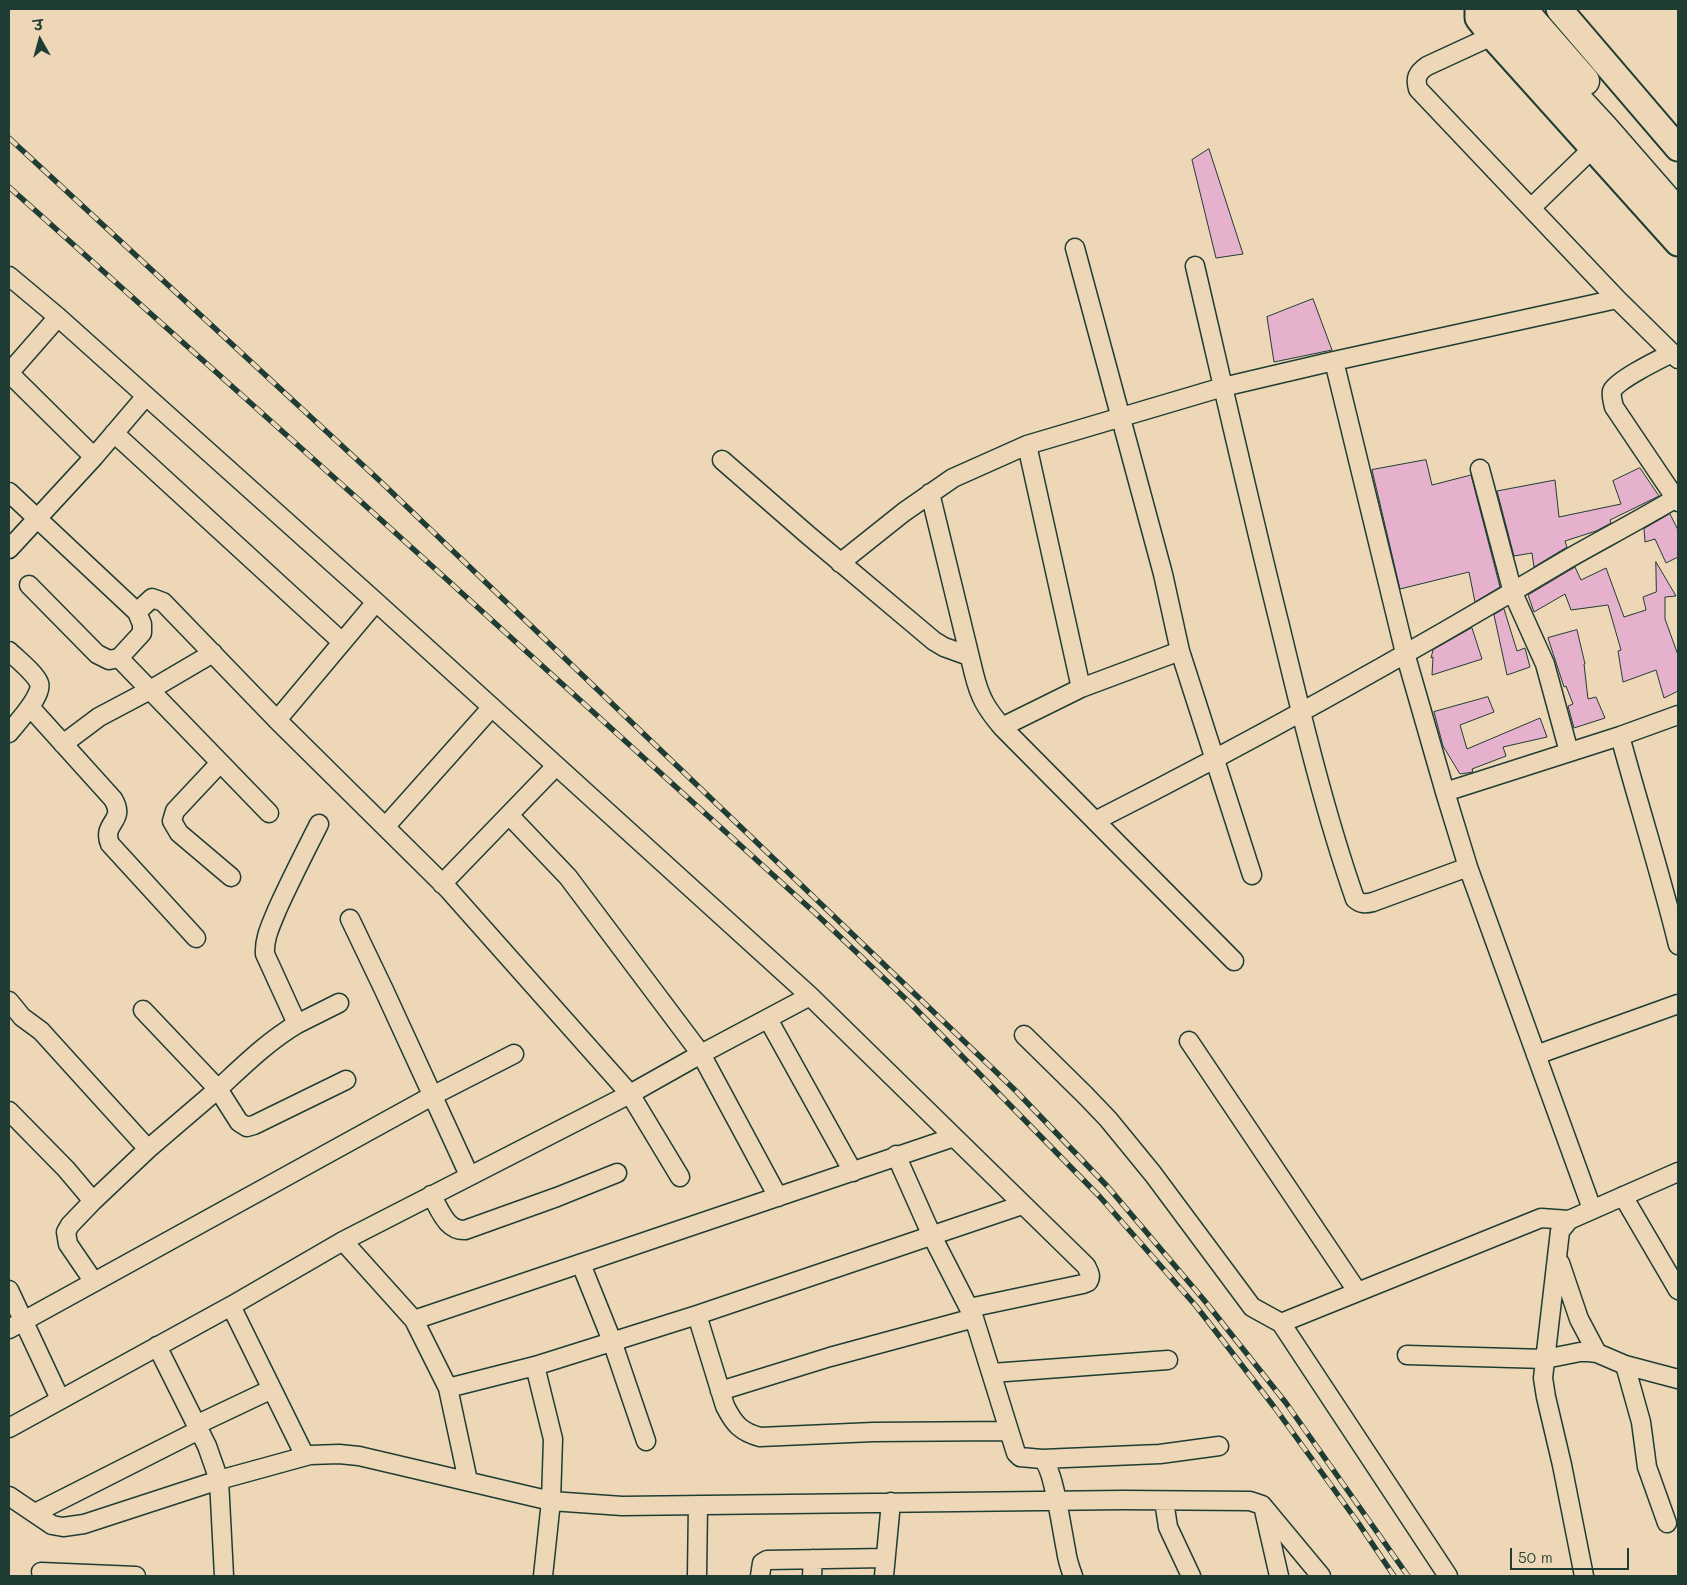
<!DOCTYPE html>
<html>
<head>
<meta charset="utf-8">
<style>
  body { margin:0 }
  #map { position:relative; width:1687px; height:1585px; overflow:hidden; background:#eed7b6; font-family:Mali,"Playpen Sans Deva",sans-serif }
  canvas { display:block }
  .frame { position:absolute; inset:0; border:10px solid #1f3d34; pointer-events:none }
  .north { position:absolute; left:15px; top:15px; width:50px; height:50px; -webkit-text-stroke:4px #eed7b6; paint-order:stroke; rotate:353deg; font-size:14px; font-weight:700; line-height:20px; text-align:center; color:#1f3d34 }
  .north::after { content:''; display:block; margin:auto; width:18px; height:22px; background:#1f3d34; clip-path:polygon(50% 0,100% 100%,50% 72%,0 100%) }
  .scale { position:absolute; left:1510px; top:1548px; width:119px; height:22px; box-sizing:border-box; border:2px solid #1f3d34; border-top:0; padding-left:6px; font-size:15px; line-height:18px; white-space:nowrap; color:#1f3d34; -webkit-text-stroke:4px #eed7b6; paint-order:stroke }
</style>
</head>
<body>
<div id="map">
<canvas width="1687" height="1585"></canvas>
<div class="frame"></div>
<div class="north">उ</div>
<div class="scale">50 m</div>
</div>
<script>
const c = document.querySelector('canvas').getContext('2d');
c.lineJoin = 'round';
function fill(path, color) {
  c.fillStyle = color;
  c.fill(path, 'evenodd');
}
function strokePath(path, color, width, dash) {
  c.strokeStyle = color;
  c.lineWidth = width;
  c.lineCap = dash ? 'butt' : 'round';
  c.setLineDash(dash || []);
  c.stroke(path);
}
const building = new Path2D(`
  M1209,149L1243,254L1216,258L1192,160Z
  M1313,299L1332,350L1274,362L1267,317Z
  M1426,460L1432,485L1471,475L1500,587L1475,602L1469,572L1400,589L1372,470Z
  M1640,468L1659,496L1610,520L1611,523L1596,531L1565,541L1567,547L1534,567L1532,553L1514,556L1497,491L1555,480L1559,517L1621,504L1613,481Z
  M1670,514L1678,530V557L1666,563L1655,539L1645,542L1644,529Z
  M1656,562L1676,596L1665,597V619L1678,655V691L1664,698L1656,670L1623,682L1618,651L1621,650L1608,605L1571,610L1565,594L1534,612L1528,595L1575,567L1581,580L1606,568L1624,617L1646,610L1643,597L1656,592Z
  M1504,609L1517,651L1525,648L1530,667L1507,675L1494,615Z
  M1472,628L1482,659L1432,675L1433,657L1431,658L1433,650Z
  M1577,630L1585,664H1584L1588,699L1596,697L1605,718L1574,728L1568,706L1573,704L1566,686L1564,687L1548,638Z
  M1488,697L1494,712L1460,725L1467,749L1540,718L1547,737L1503,747L1506,756L1472,769L1473,772L1460,774L1443,746L1434,712Z`);
const street = new Path2D(`
  M1492,36L1427,66C1417,73 1415,78 1418,89L1617,299L1678,359
  M1531,208L1593,148
  M1075,248L1163,574L1180,651L1252,875
  M1195,266C1223,386 1250,506 1280,626C1302,717 1324,810 1355,899C1361,904 1365,904 1373,902L1468,867
  M9,276L58,317L376,602L810,996L1086,1266C1089,1272 1092,1276 1088,1282L1083,1284L969,1308
  M1672,353C1660,359 1615,381 1612,391C1611,396 1613,403 1614,407L1678,502
  M1334,361L1405,653L1445,792L1468,867L1592,1209
  M9,373L94,457
  M9,373L58,317
  M114,433L342,642
  M1027,445L1081,688
  M722,460L808,535L934,641L944,647L969,656
  M1480,469L1513,593L1545,664L1569,752
  M9,492L137,612L152,598L163,602L277,720L448,889L630,1094L680,1177
  M930,493L974,674C980,698 986,708 1002,727L1234,961
  M9,549L94,457L146,396
  M840,563L904,512L953,478L1027,445L1223,387L1334,361L1617,299
  M29,585L97,654L109,660L119,658L142,633V624L137,612
  M9,651C17,659 35,673 39,683C44,694 16,724 9,733
  M119,658L269,813
  M30,707L113,799C127,822 101,822 110,844L196,938
  M277,720L376,602
  M1002,727L1081,688L1180,651
  M1620,736C1639,806 1661,875 1678,945
  M63,744L99,717L150,690L213,653
  M220,763L175,811L172,821L179,833L231,877
  M1445,792L1620,736L1678,715
  M509,815L568,877L701,1054L778,1197
  M1095,821C1255,740 1412,652 1566,560C1603,539 1641,519 1678,497
  M319,824C305,852 290,881 277,910C271,925 264,938 265,954L297,1024L339,1003
  M385,827L492,707
  M442,884L556,766
  M350,919L384,990L469,1175
  M810,996L701,1054L630,1094L343,1241L414,1320L954,1137
  M9,1001L22,1017L41,1031L148,1149
  M143,1010L218,1089C244,1065 267,1042 297,1024
  M768,1019L853,1172
  M1024,1035L1085,1095L1108,1119L1153,1174L1252,1307L1281,1323L1448,1576
  M1189,1041L1357,1291
  M1536,1055L1678,1004
  M9,1111L66,1169L93,1201L70,1225L66,1232L68,1244L94,1282
  M896,1155L932,1236L974,1318L1016,1453L1020,1457L1042,1459C1054,1468 1062,1532 1066,1550C1067,1559 1070,1568 1073,1576
  M431,1195C440,1209 446,1231 465,1230L557,1197L617,1173
  M1623,1196L1678,1290
  M93,1201L148,1149L218,1089L239,1122L247,1127L254,1125L346,1080
  M1560,1263L1579,1319L1597,1353
  M581,1264L612,1341L646,1441
  M9,1290L60,1399
  M231,1306L305,1456
  M697,1315L725,1406C734,1424 741,1432 760,1437L873,1432L1008,1431
  M414,1320L448,1388L535,1366L697,1315L1022,1205
  M1281,1323L1541,1218L1569,1220
  M9,1329L432,1096L514,1054
  M157,1346L207,1446L219,1480L224,1576
  M1407,1355L1545,1359L1580,1352H1589L1597,1353L1625,1365L1678,1379
  M1625,1365L1641,1422L1647,1467L1667,1523
  M535,1366L553,1439L551,1501L543,1576
  M992,1373L1168,1360
  M448,1388L468,1481
  M720,1391L830,1357L974,1318
  M196,1425L272,1389
  M9,1428L231,1306L343,1241
  M1042,1459L1160,1454L1219,1446
  M9,1496L52,1525L63,1527L84,1524L219,1480L310,1455L339,1454L359,1456L551,1501L622,1506L1123,1500L1250,1501L1262,1505L1321,1576
  M1164,1501L1168,1527L1191,1576
  M1264,1510L1279,1576
  M35,1513L199,1430
  M41,1572L136,1576
  M697,1576L698,1505
  M760,1576L762,1563L767,1560L885,1558
  M812,1576L813,1559
  M884,1576L891,1502
  M1584,1576L1562,1465L1546,1397L1543,1378L1560,1231L1569,1220L1678,1172`);
const secondary = new Path2D(`
  M1478,9V18L1492,36L1678,243
  M1559,9L1678,148`);
const primary = new Path2D(`
  M1494,9L1603,127L1678,213
  M1522,9L1585,81`);
const rail = new Path2D(`
  M9,138L380,481L1016,1091L1108,1187L1204,1300L1286,1403L1408,1576
  M9,187L358,499L814,912L911,1004L1100,1197L1196,1306L1275,1408L1359,1524L1394,1576`);
fill(building, '#e5b1cc');
strokePath(building, '#1f3d34', 1);
strokePath(street, '#1f3d34', 21);
strokePath(secondary, '#1f3d34', 29);
strokePath(primary, '#1f3d34', 31);
strokePath(street, '#eed7b6', 18);
strokePath(secondary, '#eed7b6', 25);
strokePath(primary, '#eed7b6', 28);
strokePath(rail, '#1f3d34', 5.5);
strokePath(rail, '#eed7b6', 4, [11]);
</script>
</body>
</html>
